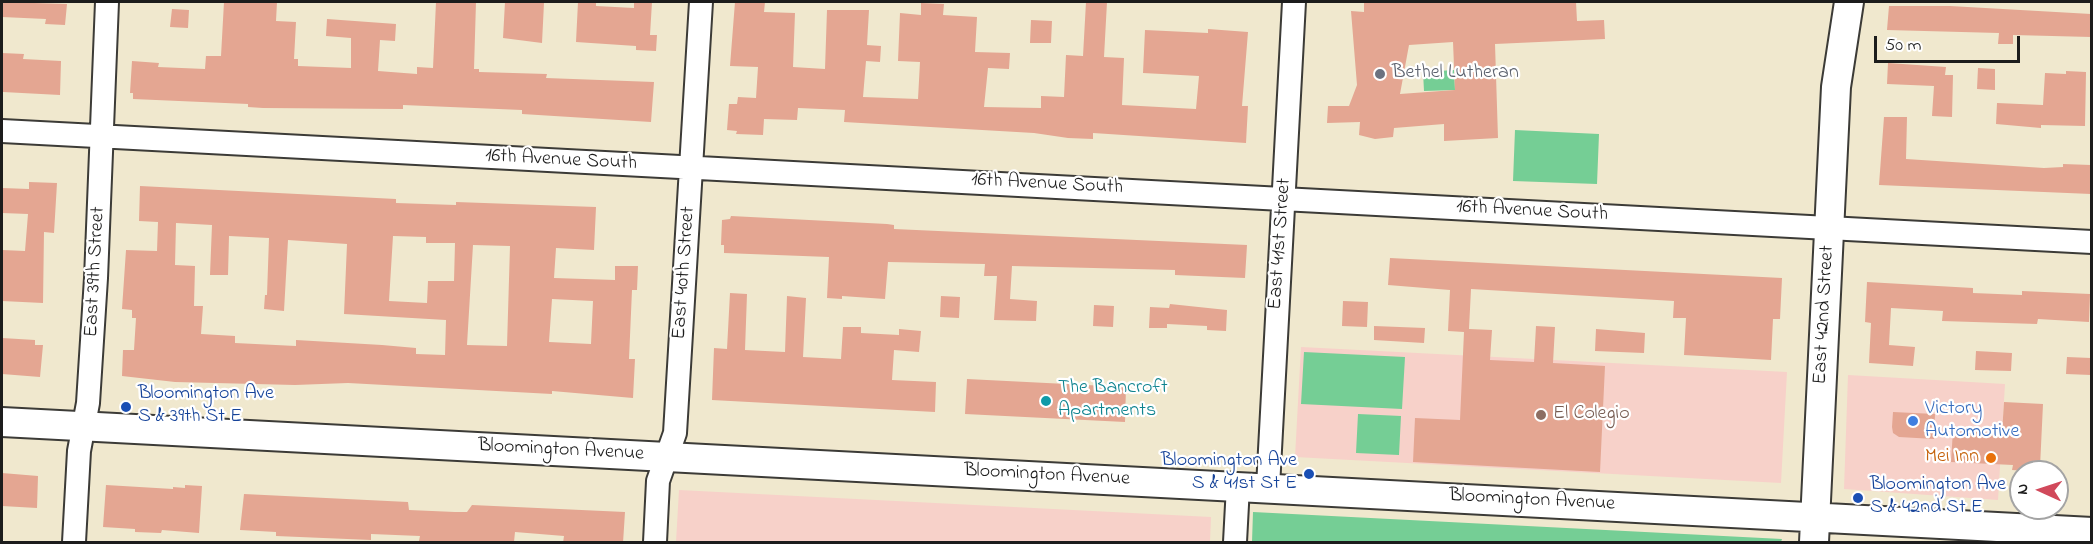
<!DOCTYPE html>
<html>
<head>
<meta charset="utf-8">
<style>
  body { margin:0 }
  #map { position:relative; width:2093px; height:544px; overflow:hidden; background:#f0e8ce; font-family:"Indie Flower",sans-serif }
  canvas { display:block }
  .frame { position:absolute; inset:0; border:3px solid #1c1c1c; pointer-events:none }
  .north { position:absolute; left:2009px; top:460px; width:60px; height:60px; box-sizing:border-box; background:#fff; border:2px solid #a4a4a4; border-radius:50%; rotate:273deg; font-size:16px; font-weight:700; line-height:24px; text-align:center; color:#1c1c1c }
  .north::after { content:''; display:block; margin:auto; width:21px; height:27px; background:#d1495b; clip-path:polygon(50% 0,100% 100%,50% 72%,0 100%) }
  .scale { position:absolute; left:1874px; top:36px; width:146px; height:27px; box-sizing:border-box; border:3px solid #1c1c1c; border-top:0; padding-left:8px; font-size:18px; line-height:21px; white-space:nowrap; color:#1c1c1c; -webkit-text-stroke:4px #fff; paint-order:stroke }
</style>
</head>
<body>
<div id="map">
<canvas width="2093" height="544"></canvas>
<div class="frame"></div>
<div class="north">N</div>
<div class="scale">50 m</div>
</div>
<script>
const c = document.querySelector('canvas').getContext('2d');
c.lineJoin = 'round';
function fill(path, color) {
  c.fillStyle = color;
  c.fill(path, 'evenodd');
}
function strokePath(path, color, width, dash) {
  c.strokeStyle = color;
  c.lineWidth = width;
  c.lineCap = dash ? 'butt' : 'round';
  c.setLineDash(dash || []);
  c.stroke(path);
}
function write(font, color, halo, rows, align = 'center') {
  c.font = font + ' "Indie Flower",sans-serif';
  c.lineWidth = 4.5;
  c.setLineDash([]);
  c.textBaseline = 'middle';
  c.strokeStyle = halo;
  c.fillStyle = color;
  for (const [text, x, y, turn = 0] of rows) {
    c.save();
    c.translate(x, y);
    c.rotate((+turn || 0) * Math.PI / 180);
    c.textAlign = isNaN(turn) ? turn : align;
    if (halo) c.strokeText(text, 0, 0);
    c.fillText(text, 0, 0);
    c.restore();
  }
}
const built = new Path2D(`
  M1301,347L1787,372L1781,483L1295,457Z
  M1848,375L2005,384L1998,500L1844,489Z
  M679,490L1211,517L1210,542H676Z`);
const green = new Path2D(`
  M1454,70L1455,90L1424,91L1423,72Z
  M1515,130L1599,134L1597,184L1513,181Z
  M1304,352L1405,357L1402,409L1301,404Z
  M1358,414L1401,416L1399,455L1356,453Z
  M1253,512L1782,539L1781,542H1252Z`);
const building = new Path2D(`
  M2,2L67,4L65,25L45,24L46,19L2,17Z
  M224,2H277L276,21L296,22L294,59H298V66L351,68V38L326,36L327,19L396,24L395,41L380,40L378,71L417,74V67L433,68L436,2H476L474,69H479V72L547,74L546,78L654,82L651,122L522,114V110L403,105V109L263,108L248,107V104L133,99V93H130L132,61L159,63L158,67L205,69L206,56H221Z
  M505,2L544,3L542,43L503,38Z
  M578,2H596V6L634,8V2H652L650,35H657L656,51L636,50V46L576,42Z
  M735,2H765L764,12L795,13L793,67L825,69L827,10H869L867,45L881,46L880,62L866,61L863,97L918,99L920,62L898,61L900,13L921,15V3L944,4L943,15L977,17L975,52L1010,53L1009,69L988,68L984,107L1041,108V96L1064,97L1066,55L1083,56L1086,2H1107L1104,57L1124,58L1122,105L1196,109L1199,76L1143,73L1145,30L1208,33V29L1248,32L1242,106H1248L1246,143L1093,133V139L1068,138L1034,133L844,122L845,110L798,108L797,120L764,119L763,135L736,134L737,131L727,130L729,104H737L738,97L756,98L758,67L730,66Z
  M1364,2H1576L1577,21L1604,20L1605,39L1495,44L1498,138L1444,141V124L1394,128L1393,137L1375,139L1359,135L1360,122L1327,123L1328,106H1349L1357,85L1351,11L1364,12ZM1453,42L1455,90L1400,94L1409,45Z
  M1889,6H1950L2091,14V37L2013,35V44H1998L1999,33L1887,30Z
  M172,9L189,10L188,28L170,27Z
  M1031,20L1052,21L1051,43H1030Z
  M2,53L24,54L23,59L61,61L60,95L3,92Z
  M1888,63L1946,67L1945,75H1953L1952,117L1932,116L1934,86L1887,84Z
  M1978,68L1995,69V90L1977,89Z
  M2066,71L2086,72L2085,126L2041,125V128L1996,124L1997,103L2043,105L2045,73L2066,74Z
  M1884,117H1907L1906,159L2044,168L2063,167V164L2091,165V194L1879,185Z
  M29,182L57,183L54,233L44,232L43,303L2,301V250L25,251L28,214L2,213V188L29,189Z
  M140,186L396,199V203L456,205V202L596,207L594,250L556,248L554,278L615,280V266H638L637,290H632L629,359H635L633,398L552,391V394L348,383L295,385L175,382L122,376L123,350H134L136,318H132V310L122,309L126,250L157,251L158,222L139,221ZM176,223L212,225L210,275H228L229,236L269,238L267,295H265L264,309L284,311L288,240L347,244L344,314L446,320L445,355L416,354V348L382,345L296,340V346L235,343V336L201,334L203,306H194L195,266L175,265ZM393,236L426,237V243H455L454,281H428L427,303L389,301ZM473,245L510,246L507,346L467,345ZM552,299L593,301L591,344L549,342Z
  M731,216L887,224L894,225V229L1247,245L1245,278L1175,275V270L1012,266L1010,299L1037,301L1036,321L994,320L997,276H984L985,264L888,262L885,299L842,296V299L827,298L829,257L724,253V245H721L722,220L730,219Z
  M1390,258L1782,278L1780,319H1773L1771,360L1684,355L1686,318H1673L1674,301L1471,289L1469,329L1492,330L1490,360L1534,362L1536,326L1555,327L1553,363L1605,366L1600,472L1413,462L1415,418L1460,420L1464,332L1448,331L1450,290L1388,285Z
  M1867,282L1973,288V293L2022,295V291L2090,294L2089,322L2038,319L2037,324L1942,321L1943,311L1891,308L1889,345L1915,347L1913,366L1869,363L1871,323L1865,322Z
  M730,293L747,294L745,350L785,352L787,296L806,298L803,357L841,359L843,327H861V333L899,335V329L921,331L919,352L894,350L892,380L936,382L935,412L712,400L714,348L727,349Z
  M941,296L960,297L959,318L940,317Z
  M1343,301L1368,302L1367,327L1342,326Z
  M1170,304L1227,310L1226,331L1207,330V326L1167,324V328H1149L1150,307L1169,308Z
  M1094,305L1114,306L1113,327L1093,326Z
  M1374,326L1425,328L1424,343L1374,340Z
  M1596,329L1645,333L1644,353L1595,351Z
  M2,338L35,340V345H43L40,377L2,374Z
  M1976,351L2012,353L2011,371L1975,370Z
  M2067,357L2091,358V375L2066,374Z
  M967,379L1126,387L1125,422L965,414Z
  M2004,402L2043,404L2040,467L2027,466V471L2012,470L2013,465L1951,462L1953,430L2002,433Z
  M1893,412L1935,414L1934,439L1899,437L1893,433L1892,427Z
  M2,473L38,476L37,508L2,506Z
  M106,485L173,489V487L185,488V485L202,486L199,533L162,530L161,533L135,532V529L103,527Z
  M244,494L408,502L409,510L455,512H467L472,505L625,512L623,543H563L564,536L515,532L514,542L503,543L419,541L420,536L371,534V540L276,536V532L240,530Z`);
const minor = new Path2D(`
  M2,131L2092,242
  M1268,487L1294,2
  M74,542L79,451L88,403L96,278L107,2
  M655,542L658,481L675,433L701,2
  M1235,542L1238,486`);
const tertiary = new Path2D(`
  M2,422L2092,532
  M1814,542L1836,87L1849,2`);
const markers = [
  [1380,74,6,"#6b7280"],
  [1046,401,6,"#0f9aa8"],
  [126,407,6,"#1a4fb4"],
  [1541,415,6,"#8d6e63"],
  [1913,421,6,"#3f7fe0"],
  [1991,458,6,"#e8710a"],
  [1309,474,6,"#1a4fb4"],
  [1858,498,6,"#1a4fb4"]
];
const worshipNames = [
  ["Bethel Lutheran",1392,74]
];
const streetNames = [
  ["16th Avenue South",561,161,3],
  ["16th Avenue South",1047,185,3],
  ["16th Avenue South",1532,212,3],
  ["East 41st Street",1281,244,-86],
  ["East 39th Street",96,272,-87],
  ["East 40th Street",685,273,-86],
  ["East 42nd Street",1825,315,-87],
  ["Bloomington Avenue",561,451,3],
  ["Bloomington Avenue",1047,476,3],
  ["Bloomington Avenue",1532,501,3]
];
const cultureNames = [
  ["The Bancroft",1058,389],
  ["Apartments",1058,412]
];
const transitNames = [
  ["Bloomington Ave",138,395],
  ["S & 39th St E",138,418],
  ["Bloomington Ave",1297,462,"right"],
  ["S & 41st St E",1297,485,"right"],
  ["Bloomington Ave",1870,486],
  ["S & 42nd St E",1870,509]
];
const shopNames = [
  ["Victory",1925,410],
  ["Automotive",1925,433]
];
const educationNames = [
  ["El Colegio",1553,415]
];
const foodNames = [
  ["Mei Inn",1979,458]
];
fill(built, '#f7d1c9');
fill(green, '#75ce95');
fill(building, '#e4a692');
strokePath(minor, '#3c3b37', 26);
strokePath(tertiary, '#3c3b37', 32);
strokePath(minor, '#fff', 22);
strokePath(tertiary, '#fff', 28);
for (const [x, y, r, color] of markers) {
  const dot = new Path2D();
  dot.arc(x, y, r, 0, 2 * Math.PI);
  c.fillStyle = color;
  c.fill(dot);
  strokePath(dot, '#fff', 2);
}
write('20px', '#5b616d', '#fff', worshipNames, 'left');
write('20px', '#1c1c1c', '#fff', streetNames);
write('20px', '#0d838f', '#fff', cultureNames, 'left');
write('20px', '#164399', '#fff', transitNames, 'left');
write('20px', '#366cbe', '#fff', shopNames, 'left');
write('20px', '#785e54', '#fff', educationNames, 'left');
write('20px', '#c56008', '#fff', foodNames, 'right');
</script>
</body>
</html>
